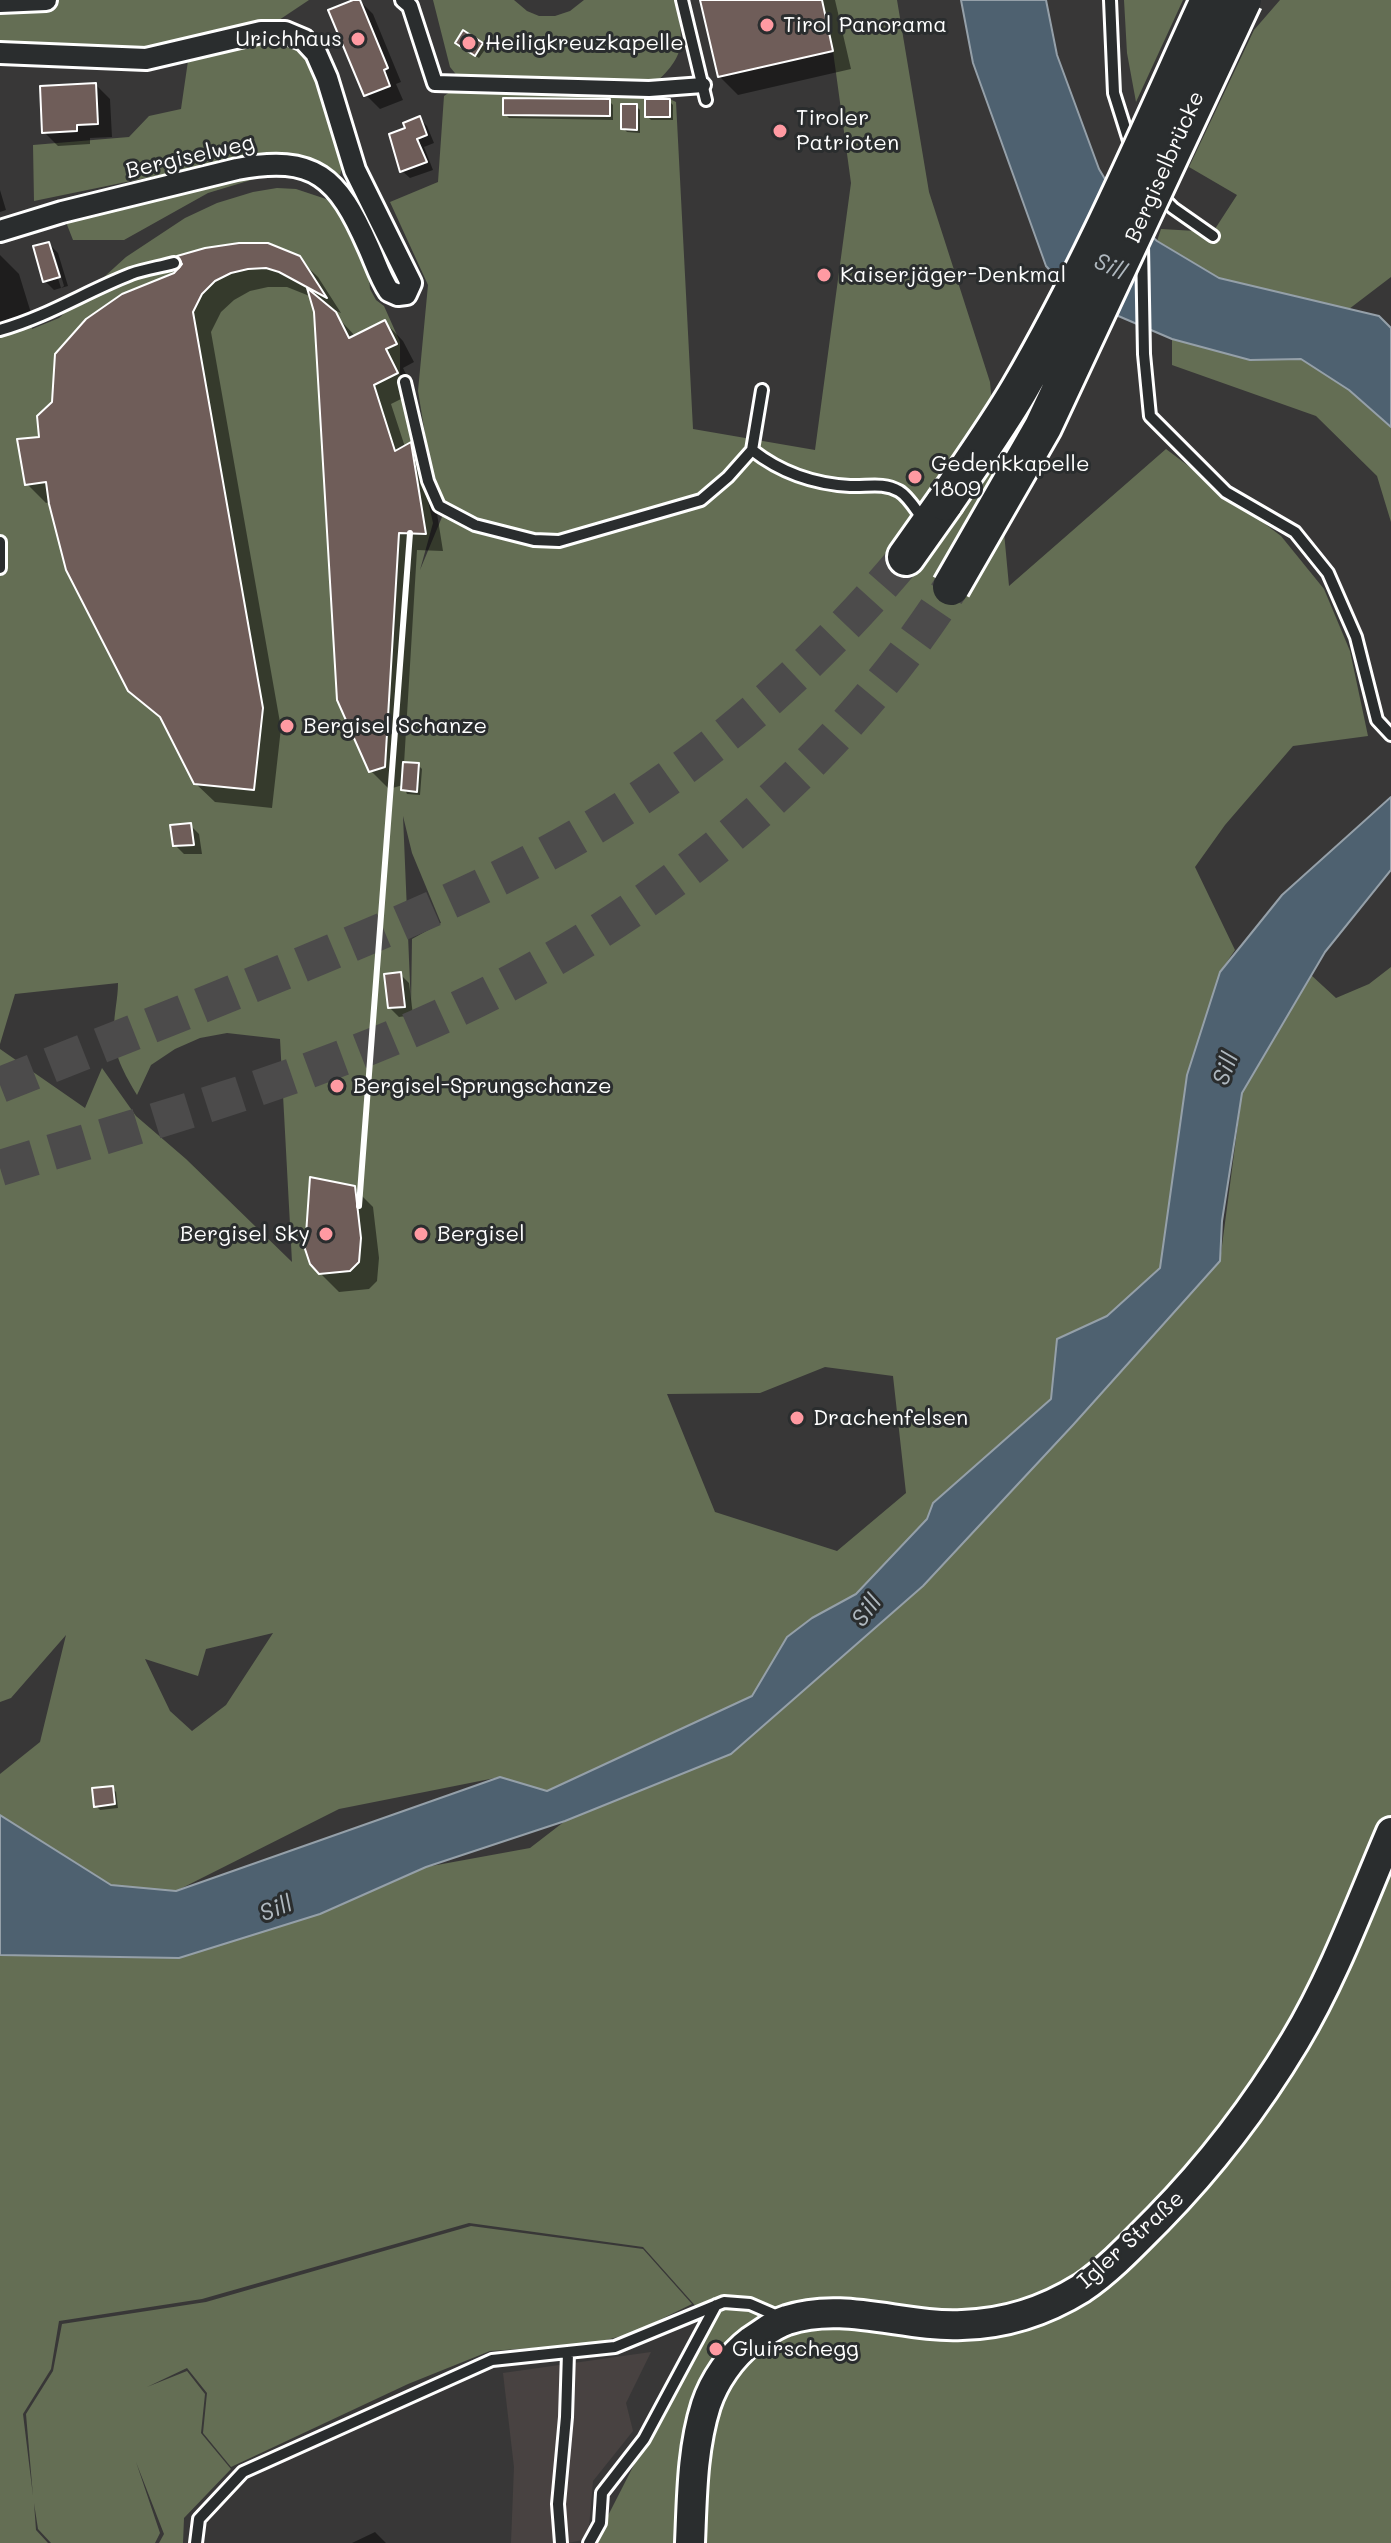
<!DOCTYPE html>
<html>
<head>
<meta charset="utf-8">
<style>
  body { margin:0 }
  canvas { display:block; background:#383737 }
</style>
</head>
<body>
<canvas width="1391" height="2543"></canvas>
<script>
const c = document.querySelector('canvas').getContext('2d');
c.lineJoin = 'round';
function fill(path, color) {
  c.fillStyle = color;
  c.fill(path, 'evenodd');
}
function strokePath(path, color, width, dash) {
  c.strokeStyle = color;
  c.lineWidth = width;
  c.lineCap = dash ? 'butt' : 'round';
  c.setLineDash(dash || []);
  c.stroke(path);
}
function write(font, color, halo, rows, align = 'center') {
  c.font = font + ' Mali,sans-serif';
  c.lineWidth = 6;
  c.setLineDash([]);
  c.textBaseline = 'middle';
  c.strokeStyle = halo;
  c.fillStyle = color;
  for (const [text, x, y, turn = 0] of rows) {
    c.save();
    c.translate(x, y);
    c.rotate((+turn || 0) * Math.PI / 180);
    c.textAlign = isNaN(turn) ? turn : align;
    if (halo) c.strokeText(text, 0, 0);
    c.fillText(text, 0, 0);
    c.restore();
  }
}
const built = new Path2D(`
  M651,2352L626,2403L633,2431L593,2481L588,2539L568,2543H511L514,2467L503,2373Z`);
const green = new Path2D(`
  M46,0H309L261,32L146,59L0,53V2Z
  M433,0H514L527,11L539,16H555L570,11L584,0H675C685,46 686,56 649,89L676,102L693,429L815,450L851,183L833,51L822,0H897L929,192L990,382L1009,586L1166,449L1281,536L1324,589L1350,651L1368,736L1293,746L1225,825L1195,867L1235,950L1220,972L1187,1075L1160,1268L1107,1316L1057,1339L1051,1399L933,1503L927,1519L856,1594L812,1618L787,1637L752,1696L547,1792L500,1777L339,1809L176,1891L111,1885L0,1815V1774L40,1742L66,1635L11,1698L0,1702V1049L85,1108L102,1068L136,1116L186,1159L292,1262L280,1039L227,1033L200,1038L175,1049L151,1065L137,1095C125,1075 112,1053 114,1028C114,1013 118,998 118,983L15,994L0,1044V330L31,321L32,329L59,318L126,257L185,218L217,203L253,192L277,188L296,189L326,199L340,212L368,266L370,289L376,300L384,306L400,342V377L433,523L420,570L442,517L432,477L418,391L428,285L390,202L438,182L444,96L463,83L450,67ZM403,816L412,853L441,923L412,939L411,1007ZM825,1367L893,1376L906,1493L837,1551L715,1512L667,1394L760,1393ZM273,1633L226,1705L192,1731L170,1711L145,1659L198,1676L206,1649Z
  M1124,0H1183L1136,102L1127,53Z
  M1280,0H1391V277L1349,309L1219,278L1157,241L1161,229L1213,232L1237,195L1189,167L1254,30Z
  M258,43L295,47L310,59L343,165L340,175L312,162L165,179L160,175L34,201L33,145L129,137L149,116L181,109L189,54Z
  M237,169L288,174L261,177L208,193L124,240H73L62,212Z
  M1172,339L1249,360L1301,359L1349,390L1391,427V522L1377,476L1316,416L1172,365Z
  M1391,967V2543H594L708,2320L643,2247L469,2223L202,2299L59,2321L51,2369L23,2414L33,2496L26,2414L53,2371L62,2324L206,2302L471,2226L643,2249L692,2304L633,2333L591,2344L490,2351L408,2384L231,2467L203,2433L207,2393L187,2368L147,2387L187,2371L205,2394L201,2433L231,2469L184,2518L183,2543H159L164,2534L136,2462L160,2533L155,2543H51L38,2529L34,2503L36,2530L48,2543H0V1955L179,1958L320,1914L426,1867L530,1848L565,1821L731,1754L923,1586L1073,1425L1220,1261L1242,1093L1311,975L1336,998L1369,984Z`);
const water = new Path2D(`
  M961,0H1046L1057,55L1099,169L1124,211L1157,241L1219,278L1379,316L1391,328V427L1349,390L1301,359L1250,360L1172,339L1074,297L1046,266L973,63Z
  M1391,797V870L1325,952L1242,1093L1222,1221L1220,1261L1073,1425L923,1586L731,1754L565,1821L426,1867L320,1914L179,1958L0,1955V1815L111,1885L176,1891L500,1777L547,1791L752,1696L787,1637L812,1618L856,1594L927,1519L933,1503L1051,1399L1057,1339L1107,1316L1160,1268L1187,1075L1220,972L1282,895Z`);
const shadow = new Path2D(`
  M359,0L373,14L401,82L396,84L403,100L380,109L366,95Z
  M702,0H835L851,69L738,95L719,76Z
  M482,44L486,48L479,58L461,47Z
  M96,85L110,99L112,137L90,138V144L58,146L44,132Z
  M609,101L613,105V120L509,118L505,114Z
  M669,101L673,105V120H651L647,116Z
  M636,106L640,110V133L627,132L623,128Z
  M420,119L427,126L434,143L424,147L433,170L410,178L402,171L407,129Z
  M0,190L6,210L0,212Z
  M49,244L58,253L68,286L54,290L45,281ZM50,252H54L64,286L61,288Z
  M0,255L19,274L31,313L0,323Z
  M298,258L318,277L341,313L329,308L356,337L385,322L403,341L414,362L403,368L415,392L391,404L405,447L410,444L429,463L443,551L417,550L404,764L418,765L422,769L420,795L407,794L403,785L389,789L371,771L316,311L312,297L287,287H268L250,291L234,300L221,312L211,332L281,728L272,808L215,802L195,783L165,722L130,690L50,502L46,503L27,484L54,403L123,295Z
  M190,825L199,834L202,854H184L175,845Z
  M400,974L409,983L413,1015L399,1017L390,1008Z
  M354,1188L373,1207L379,1258L377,1281L369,1289L339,1292L320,1273Z
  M112,1788L116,1792L118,1808L100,1810L96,1806Z
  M375,2532L386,2543H352Z`);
const building = new Path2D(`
  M353,0H360L388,68L384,70L390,86L364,96L328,10Z
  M700,0H822L833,51L718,77Z
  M463,30L483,43L475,56L455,43Z
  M96,83L98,124L77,125V131L42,133L40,86Z
  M503,98L610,99V116L503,115Z
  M645,99H670V117H645Z
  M621,104H637V130L621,129Z
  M420,116L427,135L417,139L427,162L400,172L389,134L405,128L403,123Z
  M49,242L60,277L43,282L33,246Z
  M239,243H268L300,256L327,298L279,272L266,268L248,269L231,273L215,281L202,294L193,312L263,708L254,790L194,784L160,717L128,691L66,570L49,504L46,482L25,485L17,439L39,437L37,416L52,402L55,354L86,319L122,294L174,273L182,264L177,256L205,248Z
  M307,288L336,312L349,338L385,320L397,344L386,349L398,373L374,385L395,451L411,442L426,534L399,533L385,767L369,772L337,700L314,312Z
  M403,762L419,763L417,792L401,790Z
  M191,823L194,845L173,846L170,825Z
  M401,972L405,1007L388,1008L384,974Z
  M310,1177L355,1186L361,1238L359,1262L350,1271L319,1274L310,1264L305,1249Z
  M113,1786L115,1804L94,1807L92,1788Z`);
const motorwayTunnel = new Path2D(`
  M0,1085C101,1045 202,1006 303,964C401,923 500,883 592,828C712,757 817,664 906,557
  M0,1168C140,1125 283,1086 418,1027C632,934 825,785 951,587`);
const service = new Path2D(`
  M682,0L706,100
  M1110,0L1114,93L1131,147
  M1161,196L1173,208L1213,236
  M1142,246L1144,354L1150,416L1226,492L1295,532L1328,573L1356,637L1377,720L1391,735
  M0,330C49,316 85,292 131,274C145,269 160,267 174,263
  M405,382L428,481L439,506L475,525L534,540L559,541L701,500L728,477L752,450
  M762,390L752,450C780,472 814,484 850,486C867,487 883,482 899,491C908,496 916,510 923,519
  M0,542V568
  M196,2543L199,2519L243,2472L492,2360L615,2347L724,2302L750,2304L780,2317
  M561,2543L558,2504L566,2417L568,2353
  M589,2543L600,2523L602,2493L644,2439L716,2305`);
const pedestrian = new Path2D(`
  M403,0L410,6L435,83L649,89L703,85`);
const minor = new Path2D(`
  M0,2L46,0
  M0,53L146,59L261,32H285L304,40L316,53L327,78L355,170L411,283L406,294L398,295L389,291C380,278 375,261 368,246C338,178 315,154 237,169L62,212L0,231`);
const secondary = new Path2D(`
  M690,2543C692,2497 692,2449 706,2405C714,2381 731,2356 751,2341C762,2334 774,2324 787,2320C844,2301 905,2328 962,2325C1005,2324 1045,2311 1082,2288C1110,2269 1135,2242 1158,2219C1211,2165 1256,2106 1295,2041C1334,1976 1361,1902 1391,1832`);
const motorway = new Path2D(`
  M906,557L945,502`);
const rail = new Path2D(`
  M359,1206L410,533`);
const motorwayBridge = new Path2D(`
  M945,502C970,465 996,429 1019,390C1092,265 1149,131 1209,0
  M951,587L1043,427L1243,0`);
const markers = [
  [767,25,8,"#ff9aa2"],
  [358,39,8,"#ff9aa2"],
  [469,43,8,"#ff9aa2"],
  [780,131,8,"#ff9aa2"],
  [824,275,8,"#ff9aa2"],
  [915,477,8,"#ff9aa2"],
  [287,726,8,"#ff9aa2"],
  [337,1086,8,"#ff9aa2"],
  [326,1234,8,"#ff9aa2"],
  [421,1234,8,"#ff9aa2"],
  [797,1418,8,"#ff9aa2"],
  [716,2349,8,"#ff9aa2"]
];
const poiNames = [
  ["Tirol Panorama",783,25],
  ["Urichhaus",342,39,"right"],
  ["Heiligkreuzkapelle",485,43],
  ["Tiroler",796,118],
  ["Patrioten",796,143],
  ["Kaiserjäger-Denkmal",840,275],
  ["Gedenkkapelle",931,464],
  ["1809",931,489],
  ["Bergisel Schanze",303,726],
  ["Bergisel-Sprungschanze",353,1086],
  ["Bergisel Sky",310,1234,"right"],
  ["Bergisel",437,1234],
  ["Drachenfelsen",813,1418],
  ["Gluirschegg",732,2349]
];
const streetNames = [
  ["Bergiselweg",190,157,-13],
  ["Bergiselbrücke",1165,167,-66],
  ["Igler Straße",1131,2240,-42]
];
const waterNames = [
  ["Sill",1110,267,26],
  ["Sill",1226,1069,-69],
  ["Sill",867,1611,-52],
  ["Sill",276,1909,-21]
];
fill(built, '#484241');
fill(green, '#646e54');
fill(water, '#4e6170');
strokePath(water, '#95a0a9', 2);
fill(shadow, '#0007');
fill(building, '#6f5d59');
strokePath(building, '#fff', 2);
strokePath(motorwayTunnel, '#4c4b4b', 36, [36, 18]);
strokePath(service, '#fff', 16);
strokePath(pedestrian, '#fff', 20);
strokePath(minor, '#fff', 26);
strokePath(secondary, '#fff', 34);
strokePath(motorway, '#fff', 42);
strokePath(service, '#2a2d2e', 10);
strokePath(pedestrian, '#2a2d2e', 14);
strokePath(minor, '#2a2d2e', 20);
strokePath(secondary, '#2a2d2e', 28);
strokePath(motorway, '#2a2d2e', 36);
strokePath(rail, '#fff', 6);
strokePath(motorwayBridge, '#fff', 42, []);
strokePath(motorwayBridge, '#2a2d2e', 36);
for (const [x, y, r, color] of markers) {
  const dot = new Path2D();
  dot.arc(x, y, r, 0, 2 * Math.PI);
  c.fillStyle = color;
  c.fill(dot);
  strokePath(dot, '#2a2d2e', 3);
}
write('22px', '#fff', '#2a2d2e', poiNames, 'left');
write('22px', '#fff', '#2a2d2e', streetNames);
write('italic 24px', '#afb8bf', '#2a2d2e', waterNames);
</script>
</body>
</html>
